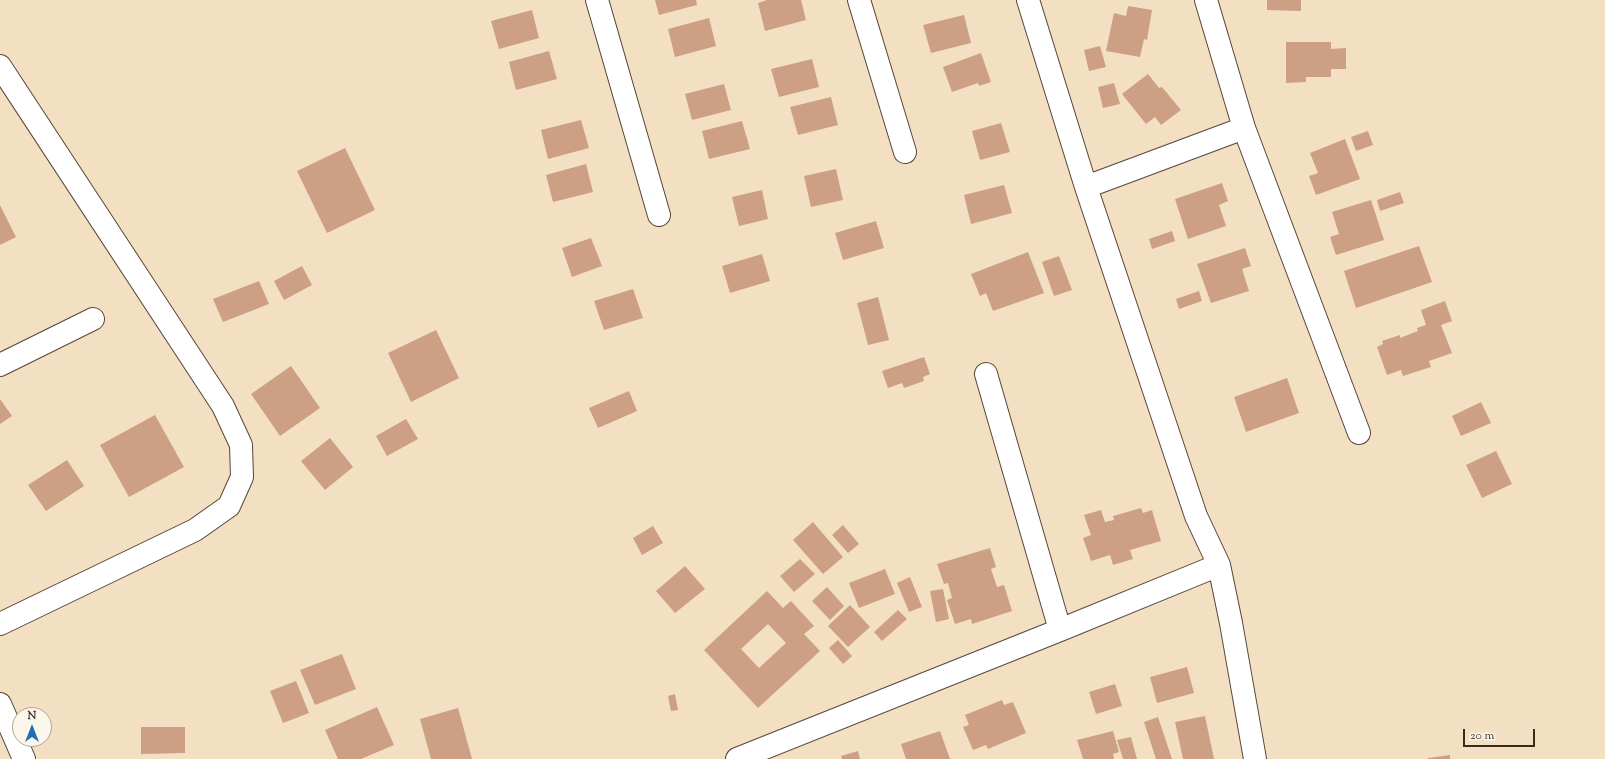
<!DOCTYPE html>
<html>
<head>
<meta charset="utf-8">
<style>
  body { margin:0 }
  #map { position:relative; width:1605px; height:759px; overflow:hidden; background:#f3e0c2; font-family:"Sorts Mill Goudy",serif }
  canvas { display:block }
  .north { position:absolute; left:12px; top:707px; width:40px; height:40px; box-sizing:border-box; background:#fbf7ec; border:1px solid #aea59a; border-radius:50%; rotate:0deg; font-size:11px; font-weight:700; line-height:16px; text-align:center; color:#3b2a1e }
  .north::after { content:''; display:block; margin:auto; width:14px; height:18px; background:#1f6fb2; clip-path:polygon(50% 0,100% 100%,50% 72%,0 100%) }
  .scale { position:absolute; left:1463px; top:729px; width:72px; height:18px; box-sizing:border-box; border:2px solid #3b2a1e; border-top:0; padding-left:5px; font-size:12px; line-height:14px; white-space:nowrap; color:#3b2a1e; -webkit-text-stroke:3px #fbf7ec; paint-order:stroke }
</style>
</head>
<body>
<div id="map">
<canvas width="1605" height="759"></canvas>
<div class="north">N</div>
<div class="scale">20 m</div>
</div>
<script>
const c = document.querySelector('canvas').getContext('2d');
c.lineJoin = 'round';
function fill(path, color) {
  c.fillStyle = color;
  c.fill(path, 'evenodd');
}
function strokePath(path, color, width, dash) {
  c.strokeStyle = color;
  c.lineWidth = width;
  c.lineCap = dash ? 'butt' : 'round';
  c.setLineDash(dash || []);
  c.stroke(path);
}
const building = new Path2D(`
  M655,0H696L697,5L659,15Z
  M767,0H801L806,20L765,31L758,3Z
  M1267,0H1301V11L1267,10Z
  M1128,6L1152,10L1147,40L1144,39L1140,57L1106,51L1114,13L1126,16Z
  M532,10L539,38L499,49L491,21Z
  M964,15L971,43L931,53L923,25Z
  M709,18L716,46L675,57L668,29Z
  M1286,42H1331V49L1346,48V69H1331V77H1306V82L1286,83Z
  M1100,46L1106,67L1089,71L1084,50Z
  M549,51L557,79L516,90L509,62Z
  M981,53L991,82L979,86L978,83L952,92L943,67Z
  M812,59L819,87L779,97L771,69Z
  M1148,74L1159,88L1162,87L1181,110L1161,125L1155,117L1146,124L1122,94Z
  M1114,83L1120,104L1103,108L1098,87Z
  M724,84L731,110L692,120L685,94Z
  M831,97L838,125L798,135L790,107Z
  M581,120L589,148L548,159L541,130Z
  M742,121L750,149L709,159L702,131Z
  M1001,123L1010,152L980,160L972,131Z
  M1368,131L1373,145L1356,151L1351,137Z
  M1345,139L1360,179L1316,195L1309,176L1318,173L1310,153Z
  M345,148L375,210L327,233L297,171Z
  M586,164L593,192L553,202L546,175Z
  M836,169L843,200L811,207L804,176Z
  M1222,183L1228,201L1219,205L1226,226L1188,239L1175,199Z
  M1004,185L1012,213L971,224L964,195Z
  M762,190L768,219L739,226L732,197Z
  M1400,192L1404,203L1380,211L1377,200Z
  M1371,200L1384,240L1336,255L1330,237L1339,234L1332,212Z
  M0,205L16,237L0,245Z
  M876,221L884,248L843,260L835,233Z
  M1172,231L1175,241L1152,249L1149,239Z
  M591,238L602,266L572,277L562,248Z
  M1419,246L1432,282L1356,308L1344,271Z
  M1245,248L1251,266L1242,269L1249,291L1211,303L1197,264Z
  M1028,252L1044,293L993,311L986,293L980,296L971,274Z
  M762,254L770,281L730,293L722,266Z
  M1059,256L1072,290L1054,296L1042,262Z
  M302,266L312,285L284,300L274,281Z
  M259,281L269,304L223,322L213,299Z
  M633,289L643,318L604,330L594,301Z
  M1199,291L1202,301L1179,309L1176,299Z
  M878,297L889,340L868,345L857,303Z
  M1445,301L1452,321L1441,325L1452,353L1429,361L1431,367L1403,376L1401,370L1387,375L1377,347L1383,344L1382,341L1400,335V338L1418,331L1417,328L1426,325L1421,310Z
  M436,330L459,378L411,402L388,353Z
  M924,357L930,374L923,377L924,381L904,388L902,383L888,388L882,371Z
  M291,366L320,408L280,436L251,394Z
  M1287,378L1299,413L1246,432L1234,397Z
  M629,391L637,411L598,428L589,408Z
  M0,399L12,416L0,424Z
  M1481,402L1491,423L1461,436L1452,416Z
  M155,415L184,467L129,497L100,445Z
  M406,419L418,439L387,456L376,436Z
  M330,438L353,467L325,490L301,461Z
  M1496,451L1512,484L1482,498L1466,465Z
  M67,460L84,486L46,511L28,485Z
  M1141,508L1143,513L1152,510L1161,541L1130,550L1133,559L1113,565L1110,555L1091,561L1083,538L1091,535L1084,515L1101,510L1105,522L1114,520L1113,516Z
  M813,522L843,557L823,574L793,540Z
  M843,525L859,544L848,553L832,535Z
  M653,526L663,543L642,555L633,538Z
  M990,548L996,567L991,569L997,587L1004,585L1012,611L972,624L971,619L955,624L947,600L952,598L948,583L944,584L937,564Z
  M800,559L815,574L794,592L780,576Z
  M685,566L705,589L675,613L656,591Z
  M885,569L895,594L859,608L849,583Z
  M910,577L922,607L909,612L897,583Z
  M827,587L844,606L830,620L812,601Z
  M943,589L949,619L936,622L930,591Z
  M767,591L783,608L791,601L814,626L804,634L820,651L758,708L704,650ZM768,624L786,643L759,668L741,649Z
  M850,605L870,627L848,647L828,626Z
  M898,610L907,619L882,641L874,632Z
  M838,640L852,656L843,664L829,648Z
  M342,654L356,689L315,705L300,670Z
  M1187,667L1194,693L1157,703L1150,677Z
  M296,681L309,713L283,723L270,691Z
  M1115,684L1122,706L1096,714L1089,692Z
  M675,694L678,710L671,711L668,696Z
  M1002,700L1004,705L1013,702L1026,733L988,749L986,745L973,750L963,727L969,725L965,715Z
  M377,707L394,745L361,759H338L325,730Z
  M458,708L472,759H431L420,719Z
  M1205,716L1214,759H1183L1175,722Z
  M1158,717L1172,759H1156L1144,722Z
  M141,727H185V753L141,754Z
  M940,731L950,759H906L901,744Z
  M1113,731L1119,752L1113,754L1114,759H1083L1077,740Z
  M1131,737L1137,759H1123L1117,740Z
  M858,751L860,759H842L841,756Z
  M1450,755V759H1428V758Z`);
const minor = new Path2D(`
  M597,0L659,215
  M859,0L905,152
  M1028,0L1086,187L1196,516L1219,565L1231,623L1255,759
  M1206,0L1244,128L1359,433
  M0,66L223,406L241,445L242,477L229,506L195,530L0,624
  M1086,187L1244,128
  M0,365L93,319
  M986,374L1060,630
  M0,704L24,759
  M737,759L1060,630L1219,565`);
fill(building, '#cd9f85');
strokePath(minor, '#574537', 24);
strokePath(minor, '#fff', 22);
</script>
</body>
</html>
